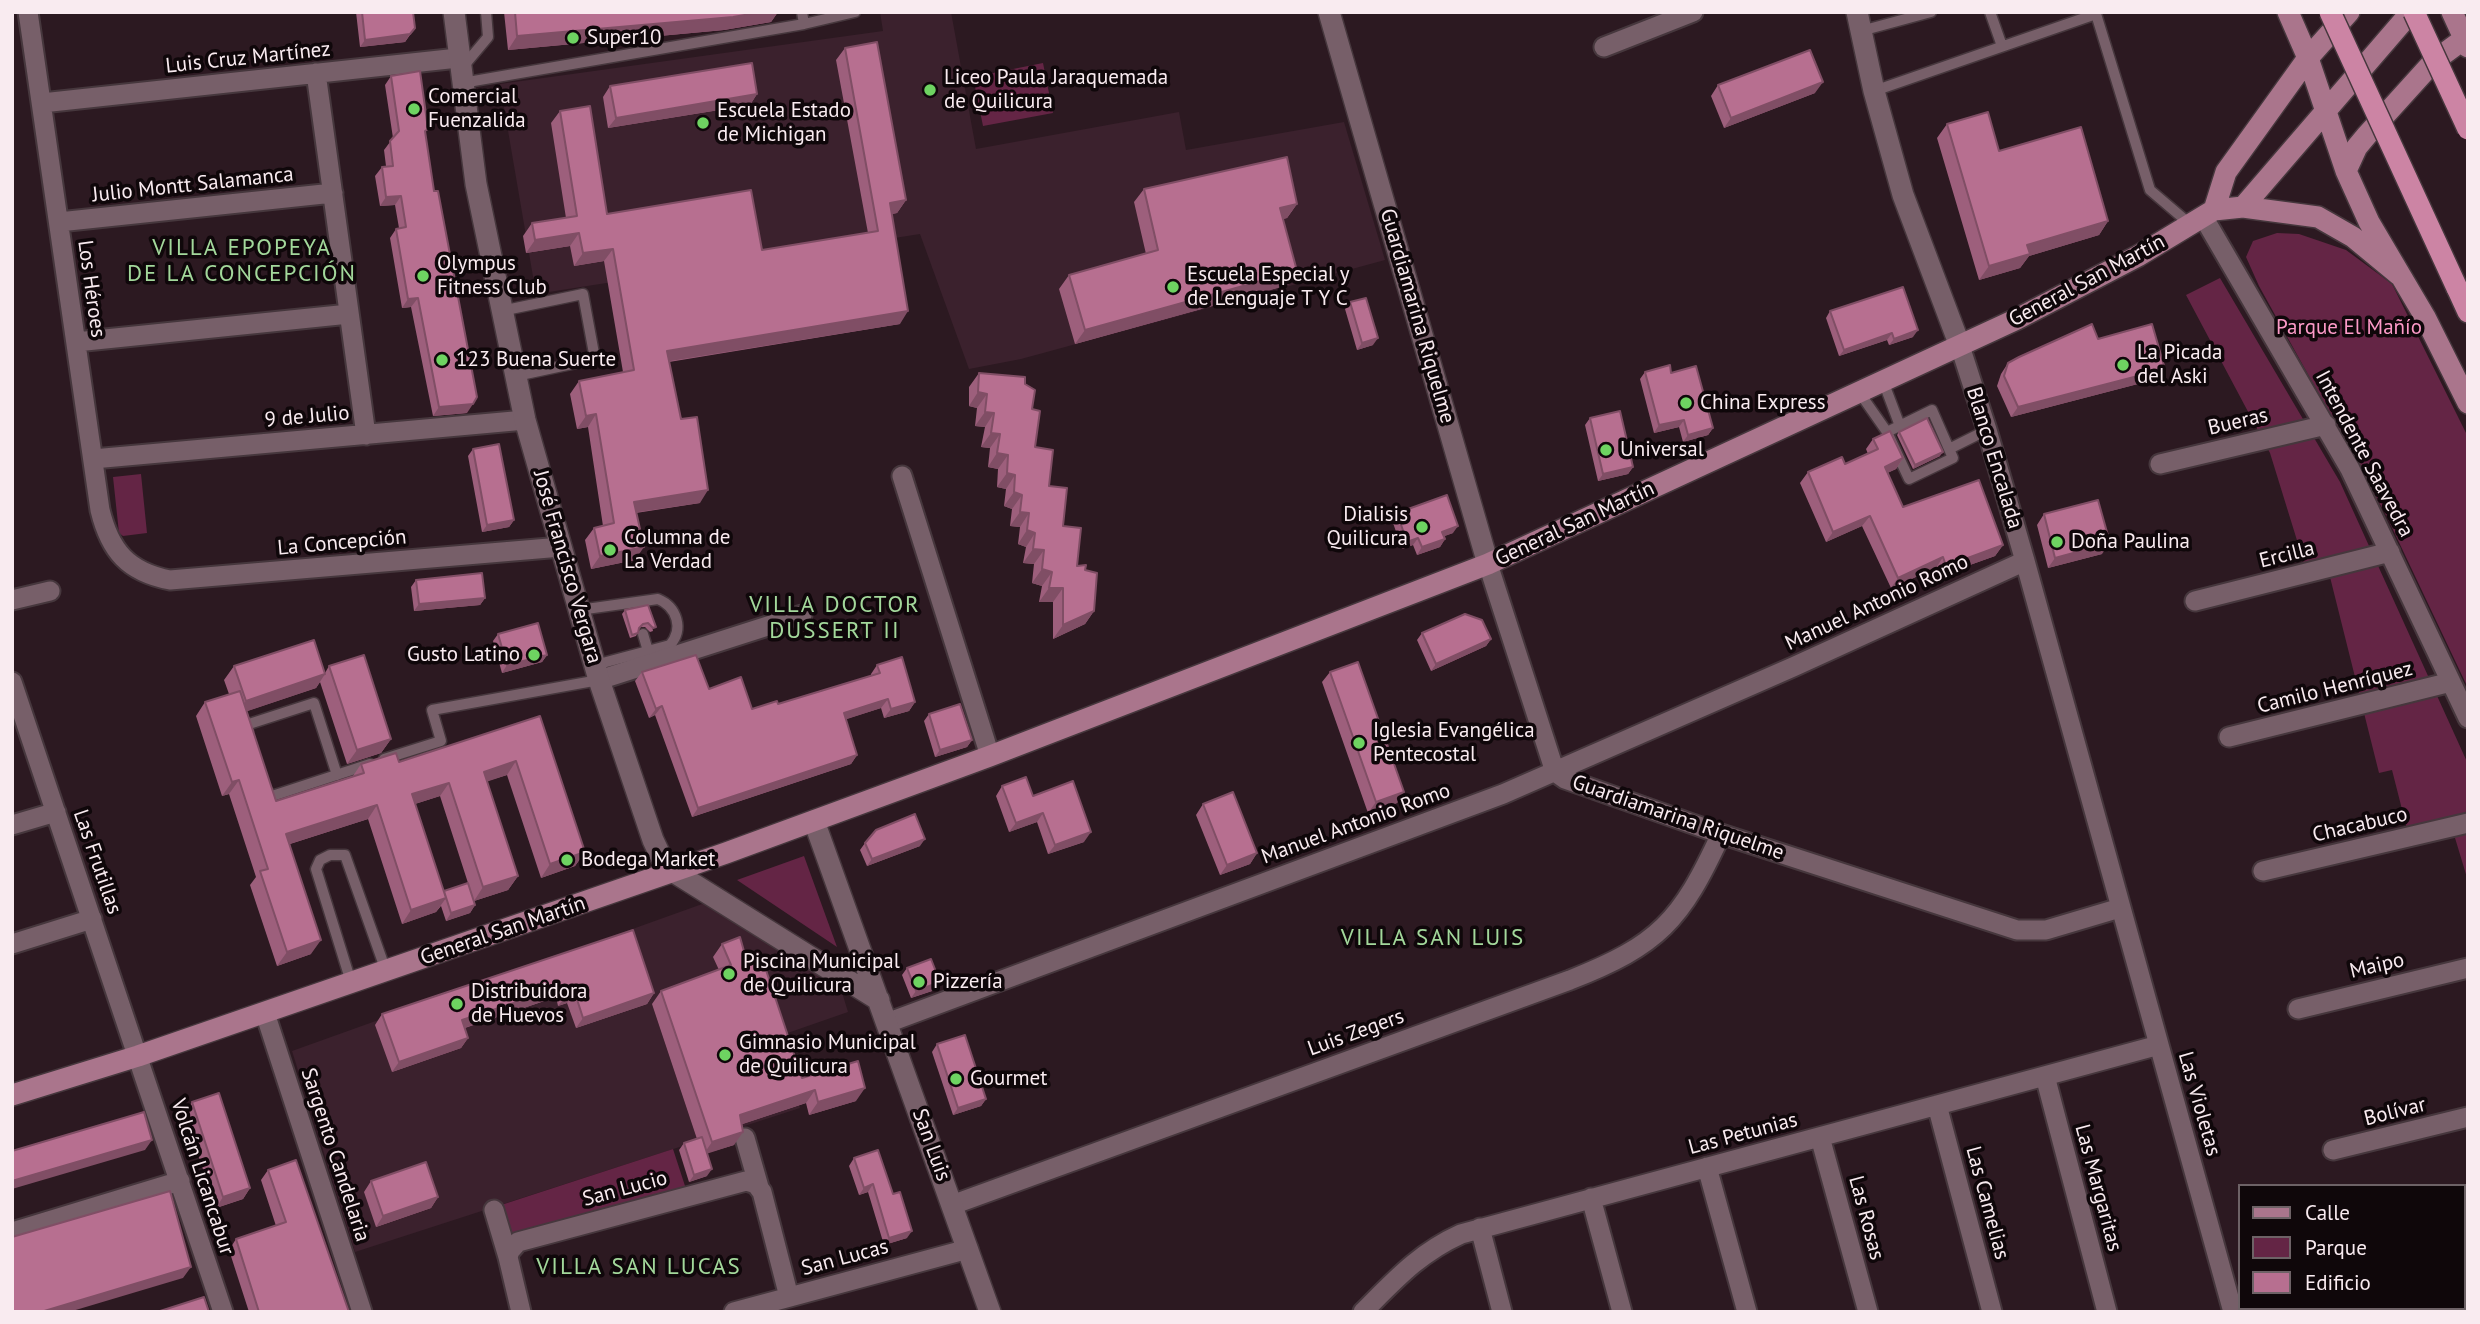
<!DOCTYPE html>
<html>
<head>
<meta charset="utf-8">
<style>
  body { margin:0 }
  #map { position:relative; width:2480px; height:1324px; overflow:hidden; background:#2c1921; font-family:"PT Sans",sans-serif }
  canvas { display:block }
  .frame { position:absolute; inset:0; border:14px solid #f9ebf0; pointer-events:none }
  .legend { position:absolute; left:2238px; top:1184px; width:228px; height:126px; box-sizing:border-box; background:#0f070a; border:2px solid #6d6266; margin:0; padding:9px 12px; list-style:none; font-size:21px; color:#f9ebf0 }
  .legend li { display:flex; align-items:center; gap:14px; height:35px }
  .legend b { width:35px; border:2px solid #6d6266 }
</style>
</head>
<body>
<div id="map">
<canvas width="2480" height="1324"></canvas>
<div class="frame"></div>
<ul class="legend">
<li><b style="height:9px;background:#aa758c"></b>Calle</li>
<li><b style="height:19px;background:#642545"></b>Parque</li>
<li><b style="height:19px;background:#b76f90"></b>Edificio</li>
</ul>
</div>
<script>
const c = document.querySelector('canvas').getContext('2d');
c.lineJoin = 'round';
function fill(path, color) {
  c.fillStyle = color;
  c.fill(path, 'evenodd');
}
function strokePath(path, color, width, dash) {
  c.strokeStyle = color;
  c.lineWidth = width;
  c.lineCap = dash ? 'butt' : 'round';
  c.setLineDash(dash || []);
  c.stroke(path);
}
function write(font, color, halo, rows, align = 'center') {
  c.font = font + ' "PT Sans",sans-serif';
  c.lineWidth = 7;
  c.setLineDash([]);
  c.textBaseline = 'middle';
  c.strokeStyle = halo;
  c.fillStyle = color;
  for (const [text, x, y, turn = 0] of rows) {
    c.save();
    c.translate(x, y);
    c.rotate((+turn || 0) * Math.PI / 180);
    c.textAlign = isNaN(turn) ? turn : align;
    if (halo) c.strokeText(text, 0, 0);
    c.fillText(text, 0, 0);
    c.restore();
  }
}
const built = new Path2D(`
  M880,12H951L976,149L1179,112L1186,150L1344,122L1385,260L1021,359L969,369L920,234L536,294L500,84L883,31Z
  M705,903L841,989L848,1012L779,1036L800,1108L355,1252L292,1051Z`);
const green = new Path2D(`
  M1043,63L1053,113L983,126L973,77Z
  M2277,233L2299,234L2346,250L2392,284L2468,437V688L2387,517L2259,286L2246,257L2253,241Z
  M2220,278L2340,482L2468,764V881L2449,818L2407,829L2392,770L2379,773L2325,557L2304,563L2270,453L2186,295Z
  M141,474L147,533L123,536L119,533L113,477Z
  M804,856L837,947L737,880Z
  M673,1149L686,1189L508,1237L498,1206Z`);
const service = new Path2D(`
  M802,12L804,24
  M1990,12L2002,46
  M1861,31L1931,12
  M462,68L488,37L486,12
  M462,83L804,24L855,12
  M1874,91L2096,14L2150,190L2191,225
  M501,311L583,294L595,359L516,376
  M1883,381L1900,426
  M1859,392L1887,432L1909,479L1953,458L1932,410L1887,432
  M1949,449L1987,430
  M579,610L658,599C677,607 684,629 670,645L595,665
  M643,634L648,651
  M248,731L246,725L314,703L337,775
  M384,759L441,741L432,710L599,680
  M268,792L269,797L370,764
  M351,982L316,869L320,860L330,855H345L386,971`);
const minor = new Path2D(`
  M28,12L100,510C110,551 128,572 170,580L561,547
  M1604,47L1693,12
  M316,73L366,435
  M42,103L458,58
  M2204,218L2350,469L2468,718
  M59,222L333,193
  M76,342L349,314
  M1960,346L1987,430L2025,561L2233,1312
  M93,459L525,420
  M2160,464L2326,425
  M902,476L990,756
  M1488,564L1555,772L1565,779L1721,834L2017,930H2046L2120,908
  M12,600L50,591
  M2195,601L2390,552
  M599,680L802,615
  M12,682L223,1312
  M2229,737L2451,682
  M12,825L56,812
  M2263,871L2468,823
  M12,944L92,919
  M2298,1009L2468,968
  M265,1013L362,1312
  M887,1023L1503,794L1793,667L2025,561
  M2045,1076L2107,1312
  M1937,1105L1992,1312
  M1820,1137L1868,1312
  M745,1138L759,1187
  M2333,1150L2468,1117
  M1707,1167L1747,1312
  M1591,1198L1622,1312
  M952,1205L1570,980C1659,945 1681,921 1721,834
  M494,1210L508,1257
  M1480,1228L1502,1312
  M12,1232L180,1181
  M2464,1268L2468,1267
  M521,1312L508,1257L510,1251L518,1242L746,1181L756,1184L762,1192L789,1297
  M734,1312L968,1249
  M1363,1312C1395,1280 1419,1253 1461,1234L2159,1045
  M2295,1312L2309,1308`);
const tertiary = new Path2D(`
  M1329,12L1488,564
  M1857,12L1874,91L1903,195L1960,346
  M814,821L990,1312
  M674,872L879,1000`);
const secondary = new Path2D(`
  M454,12L476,184L525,420L599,680L653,840L661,857L674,872`);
const primary = new Path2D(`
  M2288,12L2308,58L2346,171L2369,222L2425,317L2468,403
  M2452,12L2468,47
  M2346,171L2357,147L2367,135L2434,61L2464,39
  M2243,207L2411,12
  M2214,210L2226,172L2308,58L2349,12
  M12,1095L138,1056L726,853L990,756L1488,564L2017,319L2138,256L2214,210L2243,207L2318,217L2353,237L2399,275`);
const motorway = new Path2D(`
  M2457,288L2468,312`);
const motorwayBridge = new Path2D(`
  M2330,12L2457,288
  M2414,12L2468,129`);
const wall = new Path2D(`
  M356,12H413L415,28L405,42L360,47Z
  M504,12H778L771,22L724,30L508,50Z
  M845,48L906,200L897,213L892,214L900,324L669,362L700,503L636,513L635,560L591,569L585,540L594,528L603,526L588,427L577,429L570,394L579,381L623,372L604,261L574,266L570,246L526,253L523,236L532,223L566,218L551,123L560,111L607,214L762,250L868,233L836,60Z
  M391,76L425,132L467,413L433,416L411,307L402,308L390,238L396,229L399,228L395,205L380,206L375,176L382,167L386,166L384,150L393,138L385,85Z
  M1718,85L1815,93L1724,128L1711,96Z
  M610,86L757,94L750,105L608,128L603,97Z
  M1947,124L1999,151L2108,221L2099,235L2029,256L2020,268L1979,280L1937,138Z
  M1144,189L1297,204L1287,218L1283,219L1288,285L1075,344L1059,289L1069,275L1146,254L1134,202Z
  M1350,302L1373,345L1357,350L1345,309Z
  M1830,311L1913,337L1889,345L1887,340L1839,356L1826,318Z
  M2098,339L2165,369L2157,379L2011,417L1997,386L2001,374L2008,363Z
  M1645,372L1671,373L1713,428L1708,435L1683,442L1679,427L1654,433L1640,379Z
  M979,373L1025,384L1032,409L1035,447L1077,566L1085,570L1094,611L1085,624L1053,639V602H1039L1042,586L1032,583L1034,564L1023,563L1026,547L1018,544L1020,527L1010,526L1012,509L1004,506L1006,489L997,487L998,469L988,467L990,448L981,447L985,427L975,426L977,408L969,406V387Z
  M1590,418L1633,467L1628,474L1598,481L1585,425Z
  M1899,432L1940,456L1913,469L1897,435Z
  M1873,439L1903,458L1896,469L1887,473L1903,507L2003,545L1995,556L1939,576L1936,568L1891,588L1862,526L1826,542L1800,483L1808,472L1845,464L1868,454L1866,449Z
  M473,449L514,520L509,527L482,532L468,456Z
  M1397,513L1453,533L1444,536L1445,539L1440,547L1417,555L1413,545L1402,549L1392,520Z
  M2044,514L2102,554L2048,568L2037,525Z
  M416,580L485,598L480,605L414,611L411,587Z
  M648,605L653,631L650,632L645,627H640L636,636L630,638L622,614L625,610Z
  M1422,633L1491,639L1486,646L1431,671L1417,640Z
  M498,634L547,655L542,662L502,673L493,641Z
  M877,665L915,702L909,711L884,718L881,708L846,719L857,755L851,764L692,817L655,715L649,718L635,681L642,672L709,689L752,709L778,704L871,676V674Z
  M234,666L325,673L329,666L391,739L381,753L347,764L320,682L316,688L247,711L276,801L353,776L361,764L399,762L540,716L585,852L575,866L541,878L507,775L487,781L518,876L508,890L474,901L475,905L470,913L446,921L441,906L436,912L402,924L368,819L290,844L311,954L277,966L250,885L256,877L229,794L222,796L196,716L205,702L229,694L224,680ZM440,796L468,883L444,891L415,804Z
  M1330,672L1404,792L1397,803L1368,813L1322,682Z
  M929,714L972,740L967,747L935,757L924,721Z
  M1002,786L1033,796L1084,842L1048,854L1037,822L1009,832L996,796Z
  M1203,804L1257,853L1250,864L1220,875L1196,815Z
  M865,843L920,846L867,866L860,850Z
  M633,930L654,993L647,1004L576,1028L567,1003L558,1006L556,997L465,1028L468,1038L461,1048L392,1072L375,1025L382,1014Z
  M722,944L747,962L802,1078L856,1101L809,1115L806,1103L742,1124L734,1145L707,1153V1176L689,1182L679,1150L684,1143L697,1139L652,1004L661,991L719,970L713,957Z
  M907,968L940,982L935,990L911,998L902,975Z
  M937,1044L986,1099L981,1106L953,1115L932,1052Z
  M192,1102L250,1188L243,1199L216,1208L184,1113Z
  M854,1158L893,1194L907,1238L884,1245L868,1192L859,1195L849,1166Z
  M268,1170L349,1312H249L229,1250L236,1239L276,1226L261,1180Z
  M371,1181L438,1197L431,1208L376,1227L364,1192Z`);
const shadedWall = new Path2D(`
  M762,12H778L771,22L724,30L508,50L517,36Z
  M410,34L405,42L360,47L365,40Z
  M1823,82L1815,93L1724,128L1731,118Z
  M757,94L750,105L608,128L616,118Z
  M401,196L395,205L380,206L386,197Z
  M906,200L897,213L881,216L890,203Z
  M1297,204L1287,218L1270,222L1280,208Z
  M2108,221L2099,235L2029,256L2020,268L1979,280L1989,266L2027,245Z
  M579,233L570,246L526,253L535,240Z
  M613,249L604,261L574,266L583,253Z
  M1297,271L1288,285L1075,344L1085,330Z
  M418,298L411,307L402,308L408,299Z
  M908,311L900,324L658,363L667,351Z
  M1918,330L1913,337L1889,345L1894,339Z
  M1892,333L1887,340L1839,356L1844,350Z
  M1378,338L1373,345L1357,350L1362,343Z
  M2165,369L2157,379L2011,417L2018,407Z
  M978,392L987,394L977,408L969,406Z
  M473,404L467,413L433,416L439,407Z
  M985,412L994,413L985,427L975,426Z
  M596,414L588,427L577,429L586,416Z
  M1684,420L1679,427L1654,433L1659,425Z
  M1713,428L1708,435L1683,442L1688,435Z
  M991,433L1000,434L990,448L981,447Z
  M1943,452L1940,456L1913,469L1915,465Z
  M997,453L1008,455L998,469L988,467Z
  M1903,458L1896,469L1877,478L1885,467Z
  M1633,467L1628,474L1598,481L1603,474Z
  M1007,473L1015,475L1006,489L997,487Z
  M708,490L700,503L625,514L634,502Z
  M1014,492L1022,495L1012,509L1004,506Z
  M1020,512L1029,513L1020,527L1010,526Z
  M1870,516L1862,526L1826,542L1833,532Z
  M514,520L509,527L482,532L487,525Z
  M1458,526L1453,533L1437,539L1442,532Z
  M1027,530L1035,533L1026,547L1018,544Z
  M1418,538L1413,545L1402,549L1407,542Z
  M1445,539L1440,547L1417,555L1422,547Z
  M2110,543L2102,554L2048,568L2055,558Z
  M2003,545L1995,556L1939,576L1946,566Z
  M644,547L635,560L591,569L600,556Z
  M1033,549L1044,550L1034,564L1023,563Z
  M1943,557L1936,568L1891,588L1898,578Z
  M1042,569L1052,572L1042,586L1032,583Z
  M1049,588H1063L1053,602H1039Z
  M485,598L480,605L414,611L419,604Z
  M1094,611L1085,624L1053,639L1063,625Z
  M1491,639L1486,646L1431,671L1436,664Z
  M547,655L542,662L502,673L507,665Z
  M325,674L316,688L236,715L246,701Z
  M888,699L881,708L838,722L844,713Z
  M915,702L909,711L884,718L891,709Z
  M662,706L655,715L649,718L656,709Z
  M391,739L381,753L347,764L357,750Z
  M972,740L967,747L935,757L940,750Z
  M857,755L851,764L692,817L698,808Z
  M516,761L507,775L474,786L484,772Z
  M239,780L229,794L222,796L232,782Z
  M449,783L440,796L402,808L412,794Z
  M1404,792L1397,803L1368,813L1376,802Z
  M377,805L368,819L277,848L286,834Z
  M1043,813L1037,822L1009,832L1016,823Z
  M1091,832L1084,842L1048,854L1055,845Z
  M925,839L920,846L867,866L872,859Z
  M585,852L575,866L541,878L550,864Z
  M1257,853L1250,864L1220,875L1227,865Z
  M518,876L508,890L474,901L483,887Z
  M446,898L436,912L402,924L411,910Z
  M475,905L470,913L446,921L451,913Z
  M321,940L311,954L277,966L287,952Z
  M940,982L935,990L911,998L916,991Z
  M563,987L556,997L455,1031L462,1020Z
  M575,993L567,1003L558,1006L566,996Z
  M654,993L647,1004L576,1028L583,1018Z
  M468,1038L461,1048L392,1072L399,1062Z
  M865,1088L856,1101L809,1115L818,1102Z
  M815,1090L806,1103L731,1128L740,1115Z
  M986,1099L981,1106L953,1115L958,1108Z
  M743,1132L734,1145L703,1155L712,1142Z
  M152,1140L145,1150L12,1189V1181Z
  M712,1169L707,1176L689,1182L694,1175Z
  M873,1184L868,1192L859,1195L864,1188Z
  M250,1188L243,1199L216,1208L223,1197Z
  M438,1197L431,1208L376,1227L383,1216Z
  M912,1231L907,1238L884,1245L889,1238Z
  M191,1267L183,1278L69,1312H41Z`);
const building = new Path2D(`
  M362,12H413L415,28L410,34L365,40Z
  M515,12H762L733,17L517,36Z
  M877,42L906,200L890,203L908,311L667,351L681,419L697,417L708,490L634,502L644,547L600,556L594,528L614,523L596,414L586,416L579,381L634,370L613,249L583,253L579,233L535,240L532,223L577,216L560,111L590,106L607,214L751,190L762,250L878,231L845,48Z
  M1810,50L1823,82L1731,118L1718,85Z
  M752,63L757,94L616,118L610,86Z
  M420,71L428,129L425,131L434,191H438L477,397L473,404L439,407L418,298L408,299L396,229L406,227L401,196L386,197L382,167L393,166L390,141L399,131L391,76Z
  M1988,112L1999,151L2081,127L2108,221L2027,245L2030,254L1989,266L1947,124Z
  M1287,157L1297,204L1280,208L1297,271L1085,330L1069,275L1158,250L1144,189Z
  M1903,287L1918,330L1894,339L1892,333L1844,350L1830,311Z
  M1366,298L1378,338L1362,343L1350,302Z
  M2092,324L2098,339L2152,324L2165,369L2018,407L2004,376L2008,363L2019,357Z
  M1670,365L1671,373L1696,366L1713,428L1688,435L1684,420L1659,425L1645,372Z
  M979,373L1025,377V384L1035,390L1032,409L1040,411L1035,447L1053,450L1049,486L1067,488L1063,526L1081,528L1077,566L1086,565L1085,570L1097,573L1094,611L1063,625V588H1049L1052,572L1042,569L1044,550L1033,549L1035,533L1027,530L1029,513L1020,512L1022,495L1014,492L1015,475L1007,473L1008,455L997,453L1000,434L991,433L994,413L985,412L987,394L978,392Z
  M1620,411L1633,467L1603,474L1590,418Z
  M1927,418L1943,452L1915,465L1899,432Z
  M1890,431L1903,458L1885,467L1903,507L1979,480L2003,545L1946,566L1943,557L1898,578L1870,516L1833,532L1808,472L1842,457L1845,464L1878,449L1873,439Z
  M499,444L514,520L487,525L473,449Z
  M1447,495L1458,526L1442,532L1445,539L1422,547L1418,538L1407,542L1397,513Z
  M2098,500L2110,543L2055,558L2044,514Z
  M482,573L485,598L419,604L416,580Z
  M648,605L656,627L653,628L648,623L643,624L639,628L638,633L632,635L625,610Z
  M1465,614L1482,620L1491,639L1436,664L1422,633Z
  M538,623L547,655L507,665L498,634Z
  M314,640L325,674L246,701L234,666Z
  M364,655L391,739L357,750L329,666Z
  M696,655L709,689L741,677L752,709L777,701L778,704L880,673L877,665L902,657L915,702L891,709L888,699L844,713L857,755L698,808L662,706L656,709L642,672Z
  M1358,662L1404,792L1376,802L1330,672Z
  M240,691L276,801L364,773L361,764L396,753L399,762L540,716L585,852L550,864L516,761L484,772L518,876L483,887L449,783L412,794L446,898L411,910L377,805L286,834L321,940L287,952L260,871L268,869L239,780L232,782L205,702Z
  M960,704L972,740L940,750L929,714Z
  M1026,777L1033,796L1073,781L1091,832L1055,845L1043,813L1016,823L1002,786Z
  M1233,792L1257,853L1227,865L1203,804Z
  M915,814L925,839L872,859L865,843L876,830Z
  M468,883L475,905L451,913L444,891Z
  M633,930L654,993L583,1018L575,993L566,996L563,987L462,1020L468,1038L399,1062L382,1014Z
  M740,937L747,962L762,958L802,1078L858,1061L865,1088L818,1102L815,1090L740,1115L743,1132L712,1142L661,991L731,965L722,944Z
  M931,959L940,982L916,991L907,968Z
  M965,1035L986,1099L958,1108L937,1044Z
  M219,1093L250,1188L223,1197L192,1102Z
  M144,1112L152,1140L12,1181V1151Z
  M702,1137L712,1169L694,1175L684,1143Z
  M878,1150L893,1194L900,1192L912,1231L889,1238L873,1184L864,1188L854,1158Z
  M296,1160L349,1312H259L236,1239L286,1222L268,1170Z
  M426,1162L438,1197L383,1216L371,1181Z
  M170,1191L191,1267L41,1312H12V1237Z
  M204,1297L209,1312H157Z`);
const markers = [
  [573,38,7,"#6ed361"],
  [930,90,7,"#6ed361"],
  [414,109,7,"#6ed361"],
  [703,123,7,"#6ed361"],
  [423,276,7,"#6ed361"],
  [1173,287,7,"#6ed361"],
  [442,360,7,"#6ed361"],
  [2123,365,7,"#6ed361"],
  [1686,403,7,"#6ed361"],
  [1606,450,7,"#6ed361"],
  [1422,527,7,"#6ed361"],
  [2057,542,7,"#6ed361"],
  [610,550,7,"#6ed361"],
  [534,655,7,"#6ed361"],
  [1359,743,7,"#6ed361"],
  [567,860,7,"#6ed361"],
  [729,974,7,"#6ed361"],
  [919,982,7,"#6ed361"],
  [457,1004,7,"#6ed361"],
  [725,1055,7,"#6ed361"],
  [956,1079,7,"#6ed361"]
];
const poiNames = [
  ["Super10",587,38],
  ["Liceo Paula Jaraquemada",944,78],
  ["de Quilicura",944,102],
  ["Comercial",428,97],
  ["Fuenzalida",428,121],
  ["Escuela Estado",717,111],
  ["de Michigan",717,135],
  ["Olympus",437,264],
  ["Fitness Club",437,288],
  ["Escuela Especial y",1187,275],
  ["de Lenguaje T Y C",1187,299],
  ["La Picada",2137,353],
  ["del Aski",2137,377],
  ["123 Buena Suerte",456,360],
  ["China Express",1700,403],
  ["Universal",1620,450],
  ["Dialisis",1408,515,"right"],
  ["Quilicura",1408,539,"right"],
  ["Columna de",624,538],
  ["La Verdad",624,562],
  ["Doña Paulina",2071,542],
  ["Gusto Latino",520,655,"right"],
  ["Iglesia Evangélica",1373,731],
  ["Pentecostal",1373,755],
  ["Bodega Market",581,860],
  ["Piscina Municipal",743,962],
  ["de Quilicura",743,986],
  ["Pizzería",933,982],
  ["Distribuidora",471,992],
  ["de Huevos",471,1016],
  ["Gimnasio Municipal",739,1043],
  ["de Quilicura",739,1067],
  ["Gourmet",970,1079]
];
const streetNames = [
  ["Luis Cruz Martínez",248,58,-6],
  ["Julio Montt Salamanca",193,185,-6],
  ["General San Martín",2087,281,-28],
  ["Los Héroes",91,289,82],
  ["Guardiamarina Riquelme",1417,316,74],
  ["9 de Julio",307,417,-5],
  ["Bueras",2238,422,-13],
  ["Intendente Saavedra",2364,454,62],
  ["Blanco Encalada",1994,458,73],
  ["General San Martín",1575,524,-25],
  ["La Concepción",342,543,-5],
  ["Ercilla",2287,555,-14],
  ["José Francisco Vergara",567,567,74],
  ["Manuel Antonio Romo",1877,603,-25],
  ["Camilo Henríquez",2335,688,-14],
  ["Guardiamarina Riquelme",1678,818,19],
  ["Manuel Antonio Romo",1356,824,-20],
  ["Chacabuco",2360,825,-13],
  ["Las Frutillas",97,862,71],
  ["General San Martín",503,931,-19],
  ["Maipo",2377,966,-13],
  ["Luis Zegers",1356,1033,-20],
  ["Las Violetas",2199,1104,74],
  ["Bolívar",2395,1112,-14],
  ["Las Petunias",1743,1134,-15],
  ["San Luis",931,1145,70],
  ["Sargento Candelaria",335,1155,72],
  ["Volcán Licancabur",202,1177,72],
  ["Las Margaritas",2098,1188,75],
  ["San Lucio",625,1189,-15],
  ["Las Camelias",1987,1203,75],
  ["Las Rosas",1866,1218,75],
  ["San Lucas",845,1258,-15]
];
const parkNames = [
  ["Parque El Mañío",2349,328]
];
const neighbourhoodNames = [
  ["VILLA EPOPEYA",242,248],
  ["DE LA CONCEPCIÓN",242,274],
  ["VILLA DOCTOR",835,605],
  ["DUSSERT II",835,631],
  ["VILLA SAN LUIS",1433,938],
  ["VILLA SAN LUCAS",639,1267]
];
fill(built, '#3b212d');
fill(green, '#642545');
strokePath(service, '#46373d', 13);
strokePath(minor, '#46373d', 23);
strokePath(tertiary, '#46373d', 24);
strokePath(secondary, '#46373d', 24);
strokePath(primary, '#46373d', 24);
strokePath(motorway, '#46373d', 24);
strokePath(service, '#775f69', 10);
strokePath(minor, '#775f69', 19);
strokePath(tertiary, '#775f69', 21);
strokePath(secondary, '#775f69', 21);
strokePath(primary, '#aa758c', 21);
strokePath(motorway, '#cc84a4', 21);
strokePath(motorwayBridge, '#46373d', 24, []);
strokePath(motorwayBridge, '#cc84a4', 21);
fill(wall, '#9d5f7c');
fill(shadedWall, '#804e65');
fill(building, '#b76f90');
strokePath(building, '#804e65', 2);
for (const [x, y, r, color] of markers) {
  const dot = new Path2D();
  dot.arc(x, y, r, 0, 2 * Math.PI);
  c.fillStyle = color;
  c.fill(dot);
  strokePath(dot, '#0f070a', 2.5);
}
write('21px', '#f9ebf0', '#0f070a', poiNames, 'left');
write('21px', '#f9ebf0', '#0f070a', streetNames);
write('21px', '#fd9ac8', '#0f070a', parkNames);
c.letterSpacing = '2px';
write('23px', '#a3d89b', '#0f070a', neighbourhoodNames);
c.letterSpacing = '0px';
</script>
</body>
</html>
